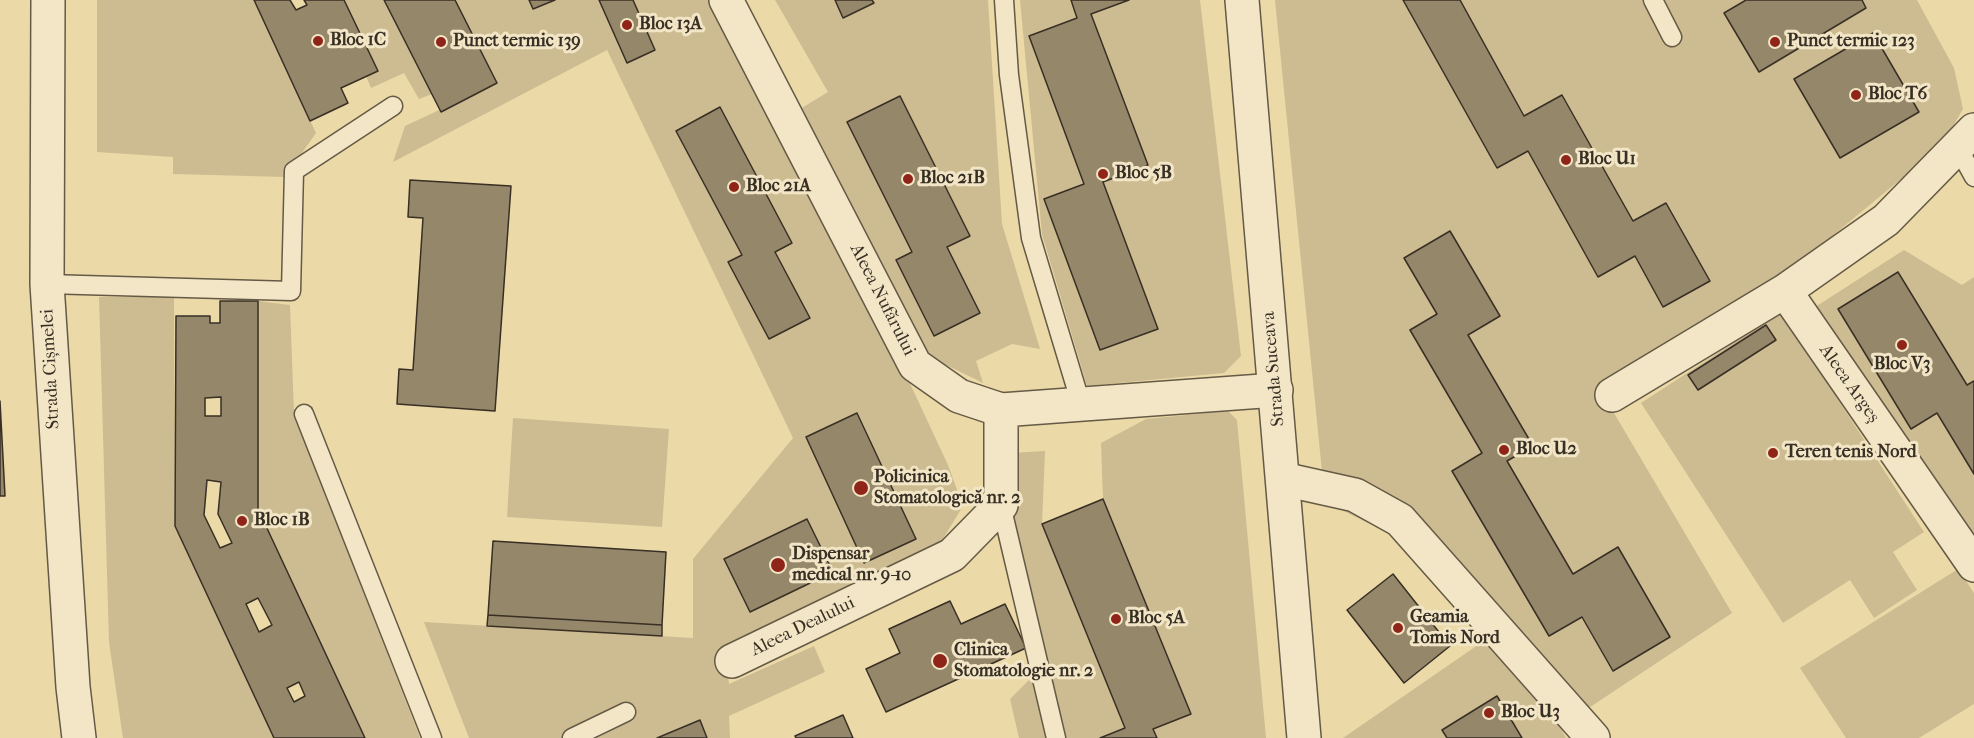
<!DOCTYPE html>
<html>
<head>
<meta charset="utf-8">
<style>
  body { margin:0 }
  canvas { display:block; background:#ebd9a7 }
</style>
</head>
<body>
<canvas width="1974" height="738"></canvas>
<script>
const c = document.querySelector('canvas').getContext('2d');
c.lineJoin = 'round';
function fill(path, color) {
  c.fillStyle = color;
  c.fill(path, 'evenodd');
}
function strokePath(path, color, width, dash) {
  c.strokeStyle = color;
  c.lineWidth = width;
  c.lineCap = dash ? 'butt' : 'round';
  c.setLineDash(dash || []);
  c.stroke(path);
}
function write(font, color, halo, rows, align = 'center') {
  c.font = font + ' "IM FELL French Canon",serif';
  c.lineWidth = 6;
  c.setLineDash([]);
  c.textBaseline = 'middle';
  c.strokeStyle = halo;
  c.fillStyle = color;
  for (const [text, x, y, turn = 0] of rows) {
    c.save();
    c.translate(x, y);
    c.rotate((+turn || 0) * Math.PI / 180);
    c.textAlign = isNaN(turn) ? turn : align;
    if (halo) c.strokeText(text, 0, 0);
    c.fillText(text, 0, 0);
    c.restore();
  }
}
const green = new Path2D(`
  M97,0H254L316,133L285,177L173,174V157L97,152Z
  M344,0H384L432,94L419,99L404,73L371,88L366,76L377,71Z
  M455,0H529L533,9L555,0H599L627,63L655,50L633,0H716L899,360L948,465L963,506L933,555L725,648L729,684L814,646L825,672L729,716L730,738H707L699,720L657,738H469L424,622L693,638V559L793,438L607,50L393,162L405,126L497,83ZM720,107L792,243L775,252L810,317L769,339L728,263L742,255L676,131ZM858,413L916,538L864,563L806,437ZM807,519L833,572L750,612L724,559Z
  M775,0H835L844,17L873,4L872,0H988L1002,224L1040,349L1012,344L976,361L983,383L924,354L800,109L828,92ZM847,123L979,313L933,336L896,261L912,252Z
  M1020,0H1071L1077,18L1029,36L1084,184L1044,199L1100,350L1103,182L1147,165L1091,14L1129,0H1200L1241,356L1224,373L1087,386L1042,234Z
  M1275,0H1404L1497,168L1528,151L1599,276L1635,256L1663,307L1710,281L1633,221L1563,95L1524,116L1460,0H1746L1725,13L1760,72L1866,8L1862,0H1917L1954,68L1963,109L1942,145L1773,285L1601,391L1732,613L1560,727L1566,738H1522L1497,696L1442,730L1447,738H1343L1485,640L1401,539L1325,502ZM1873,33L1919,112L1840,158L1794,79ZM1450,232L1500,316L1468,335L1533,446L1507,461L1573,574L1618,548L1670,637L1614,670L1582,617L1549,636L1453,471L1482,453L1410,330L1437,314L1404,258Z
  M1904,250L1962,285L1974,277V381L1967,385L1899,272L1838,309L1911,428L1937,413L1974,474V541L1812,309Z
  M99,297H174L175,526L274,738H123L109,642Z
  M258,301L290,305L294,413L420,738H365L258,509Z
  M1781,312L1924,532L1893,552L1917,590L1874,618L1850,580L1783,623L1641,403Z
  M1228,411L1237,420L1266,738H1157L1153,729L1191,714L1103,499L1101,443L1146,419Z
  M513,418L669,429L662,527L507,517Z
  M1045,451L1042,524L1125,728L1100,738H1065L1011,515L1012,453Z
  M1958,569L1974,593V704L1919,738H1846L1800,668Z
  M1033,676L1049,738H1019L1010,699Z`);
const building = new Path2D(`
  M254,0H290L296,10L307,5L304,0H344L378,71L341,88L348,103L310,121Z
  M384,0H455L497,83L441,112Z
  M529,0H555L533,9Z
  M599,0H633L655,50L627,63Z
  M835,0H872L874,3L843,18Z
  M1071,0H1129L1091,14L1148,165L1103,182L1158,329L1100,350L1044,199L1084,184L1029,36L1077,18Z
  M1403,0H1460L1524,116L1562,95L1633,221L1666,203L1710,281L1663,307L1635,256L1598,277L1528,151L1497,168Z
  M1746,0H1862L1866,8L1759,72L1724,13Z
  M1873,33L1919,112L1840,158L1794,79Z
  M900,96L970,236L947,247L980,313L934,336L896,260L912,252L847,122Z
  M720,107L792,243L775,252L810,318L769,339L728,262L742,255L676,131Z
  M410,180L511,186L495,411L397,404L399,369L413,370L423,218L408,217Z
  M1450,231L1500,316L1468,335L1533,446L1507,461L1573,574L1618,547L1670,637L1613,671L1582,617L1549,636L1452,471L1482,453L1410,330L1437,314L1404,258Z
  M1898,272L1967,385L1974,381V474L1937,413L1911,429L1838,309Z
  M220,301H258V509L365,738H274L175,526L176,316H210V323H220ZM221,397V416H205V398ZM207,480L221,482L218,514L232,543L220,548L204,515ZM258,598L272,625L259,632L246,604ZM299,682L305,696L294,702L287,688Z
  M1766,325L1776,340L1698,390L1688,375Z
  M0,401L5,496H0Z
  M857,413L916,539L864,563L806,437Z
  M1103,499L1191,714L1153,729L1157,738H1100L1125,728L1042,524Z
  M807,519L833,572L750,612L724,559Z
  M493,541L666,552L662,625L488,615Z
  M1393,574L1450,646L1404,683L1347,610Z
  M950,601L961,624L1005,604L1026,648L886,712L866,669L900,653L889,629Z
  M488,615L662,625V636L487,626Z
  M1497,696L1522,738H1447L1442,730Z
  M843,715L853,738H796L795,736Z
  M700,720L707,738H657Z`);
const service = new Path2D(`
  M1004,0L1009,75L1031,238L1081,404
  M1653,0L1672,37
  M1958,148L1974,177
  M47,284L291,291L294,171L393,106
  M304,414L432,738
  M1001,505L1056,738
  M572,738L626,712`);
const minor = new Path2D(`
  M726,0L915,365L959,396L1001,410L1276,390
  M1785,291L1974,565
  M1612,395L1785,291L1886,220L1974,130
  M1283,479L1355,495L1400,520L1593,738
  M732,661L952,555L1001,505V410`);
const tertiary = new Path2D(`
  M48,0L47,284L73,687L79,738
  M1242,0L1304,738`);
const markers = [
  [627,25,6,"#8f2418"],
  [318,41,6,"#8f2418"],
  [441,42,6,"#8f2418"],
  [1775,42,6,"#8f2418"],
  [1856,95,6,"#8f2418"],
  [1566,160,6,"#8f2418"],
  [1103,174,6,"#8f2418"],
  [908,179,6,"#8f2418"],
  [734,187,6,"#8f2418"],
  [1902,345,6,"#8f2418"],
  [1504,450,6,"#8f2418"],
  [1773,453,6,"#8f2418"],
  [861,488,8,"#8f2418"],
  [242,521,6,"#8f2418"],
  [778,565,8,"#8f2418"],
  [1116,619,6,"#8f2418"],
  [1398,628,6,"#8f2418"],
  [940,661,8,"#8f2418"],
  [1489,713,6,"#8f2418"]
];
const poiNames = [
  ["Bloc 13A",639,25],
  ["Bloc 1C",330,41],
  ["Punct termic 139",453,42],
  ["Punct termic 123",1787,42],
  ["Bloc T6",1868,95],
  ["Bloc U1",1578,160],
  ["Bloc 5B",1115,174],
  ["Bloc 21B",920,179],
  ["Bloc 21A",746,187],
  ["Bloc V3",1902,365,"center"],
  ["Bloc U2",1516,450],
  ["Teren tenis Nord",1785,453],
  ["Policinica",874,478],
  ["Stomatologică nr. 2",874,499],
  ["Bloc 1B",254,521],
  ["Dispensar",792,555],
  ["medical nr. 9-10",792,576],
  ["Geamia",1410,618],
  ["Tomis Nord",1410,639],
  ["Bloc 5A",1128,619],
  ["Clinica",954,651],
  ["Stomatologie nr. 2",954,672],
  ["Bloc U3",1501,713]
];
const streetNames = [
  ["Aleea Nufărului",882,300,63],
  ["Strada Cișmelei",51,369,-93],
  ["Strada Suceava",1274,369,-95],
  ["Aleea Argeș",1849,384,55],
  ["Aleea Dealului",803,627,-26]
];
fill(green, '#cdbc91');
fill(building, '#958769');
strokePath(building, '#382f25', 1.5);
strokePath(service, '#655a46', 21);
strokePath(minor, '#655a46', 36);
strokePath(tertiary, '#655a46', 36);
strokePath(service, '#f2e6c6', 18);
strokePath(minor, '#f2e6c6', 33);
strokePath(tertiary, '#f2e6c6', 33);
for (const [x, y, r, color] of markers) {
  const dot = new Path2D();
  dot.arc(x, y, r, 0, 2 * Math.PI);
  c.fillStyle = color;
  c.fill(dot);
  strokePath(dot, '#f2e6c6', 2);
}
write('bold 18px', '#382f25', '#f2e6c6', poiNames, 'left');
write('18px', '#382f25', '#f2e6c6', streetNames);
</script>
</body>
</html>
